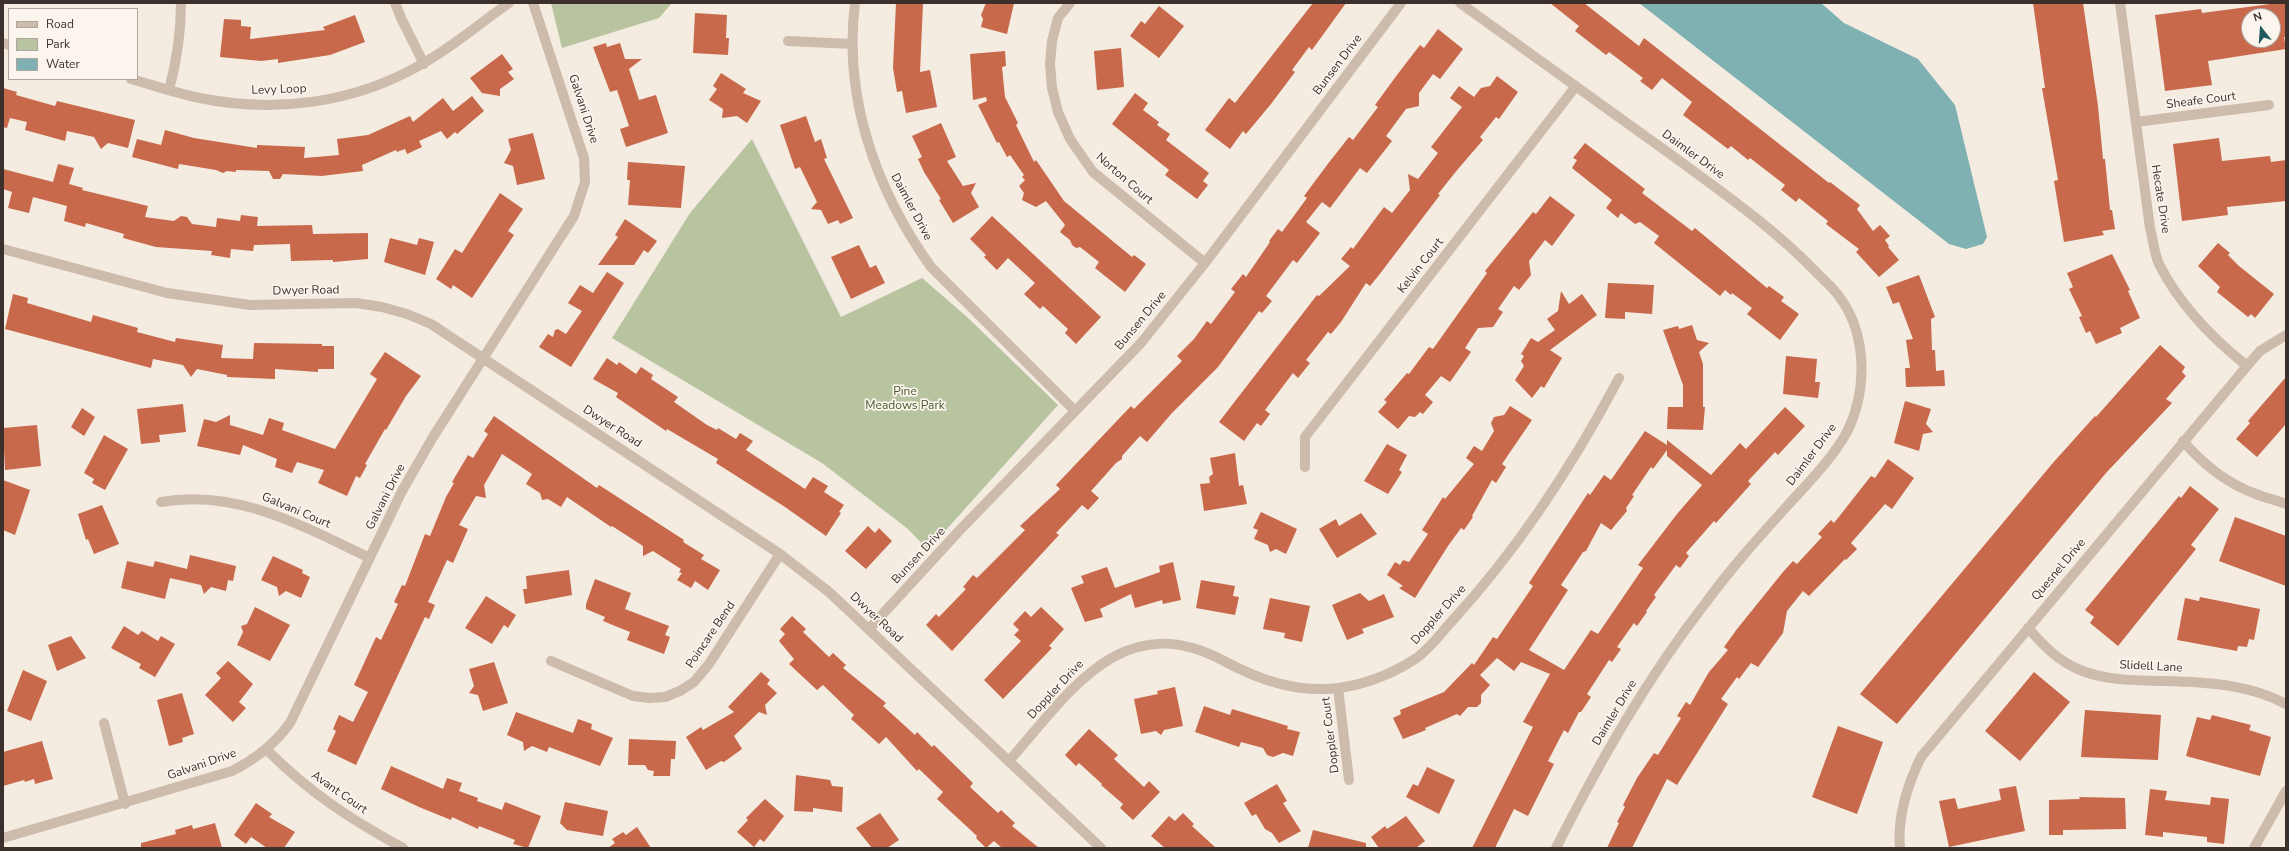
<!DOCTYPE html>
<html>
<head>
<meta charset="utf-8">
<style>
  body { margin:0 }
  #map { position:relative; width:2289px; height:851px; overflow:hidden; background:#f4ebe1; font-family:"Nunito Sans",sans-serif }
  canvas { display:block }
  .frame { position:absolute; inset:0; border:4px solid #3b302b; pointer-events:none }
  .legend { position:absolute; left:8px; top:8px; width:130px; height:72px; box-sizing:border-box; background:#fbf5ee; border:1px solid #aea6a0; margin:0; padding:5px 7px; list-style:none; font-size:12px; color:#3b302b }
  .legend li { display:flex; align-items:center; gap:8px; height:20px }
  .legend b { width:20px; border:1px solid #aea6a0 }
  .north { position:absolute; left:2241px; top:8px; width:40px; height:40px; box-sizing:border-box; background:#fbf5ee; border:1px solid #aea6a0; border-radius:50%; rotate:343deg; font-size:11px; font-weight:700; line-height:16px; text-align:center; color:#3b302b }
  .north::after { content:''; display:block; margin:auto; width:14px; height:18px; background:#1f5a5e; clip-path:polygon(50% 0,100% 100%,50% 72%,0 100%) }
</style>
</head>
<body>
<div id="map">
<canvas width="2289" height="851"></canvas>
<div class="frame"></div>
<ul class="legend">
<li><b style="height:5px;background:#cdbbac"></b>Road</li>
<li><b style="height:11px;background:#b8c4a0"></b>Park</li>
<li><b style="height:11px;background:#7fb0b2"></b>Water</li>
</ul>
<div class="north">N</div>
</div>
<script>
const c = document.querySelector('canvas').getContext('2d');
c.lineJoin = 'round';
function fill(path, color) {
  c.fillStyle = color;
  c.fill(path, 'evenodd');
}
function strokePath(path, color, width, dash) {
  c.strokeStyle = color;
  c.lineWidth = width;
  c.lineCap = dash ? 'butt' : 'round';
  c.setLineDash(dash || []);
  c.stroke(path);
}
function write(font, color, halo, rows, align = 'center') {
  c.font = font + ' "Nunito Sans",sans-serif';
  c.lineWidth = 3.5;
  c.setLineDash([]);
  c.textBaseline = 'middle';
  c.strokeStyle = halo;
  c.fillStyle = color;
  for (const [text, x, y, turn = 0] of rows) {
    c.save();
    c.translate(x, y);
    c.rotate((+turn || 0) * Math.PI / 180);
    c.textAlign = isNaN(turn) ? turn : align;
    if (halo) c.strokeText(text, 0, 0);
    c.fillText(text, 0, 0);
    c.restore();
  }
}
const green = new Path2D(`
  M551,3H672L659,18L562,48Z
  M752,139L841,317L922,278L966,316L1058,405L928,550L908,529L822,463L612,338L690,213Z`);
const water = new Path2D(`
  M1639,3H1821L1844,23L1918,59L1955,105L1987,237L1983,244L1966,249L1949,244Z`);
const building = new Path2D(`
  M896,3H923L920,72L930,70L937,107L906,113L902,91L897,92L893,68Z
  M986,3H1014L1007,34L981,27L983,19L981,15Z
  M1313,3H1346L1312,50L1309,47L1292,70L1295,72L1271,104L1246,134L1243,131L1230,149L1205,130L1229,98L1235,103Z
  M1550,3H1584L1639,46L1644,38L1829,183L1830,182L1860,205L1857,209L1873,231L1880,225L1890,236L1885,240L1889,246L1888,247L1899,260L1879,277L1856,252L1859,249L1826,224L1828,221L1799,198L1796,202L1781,190L1785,185L1750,158L1748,160L1731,146L1728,149L1683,115L1692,102L1662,78L1652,90L1640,81L1643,78L1609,52L1606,55L1575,31L1579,26Z
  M2033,3H2083L2098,106L2103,159H2105L2110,210H2112L2115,229L2102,231L2104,235L2064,242L2054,181L2058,180L2042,88H2045Z
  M2278,3H2286V37H2284L2286,49L2208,61L2212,85L2165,91L2155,15L2201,9L2202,13ZM2249,16H2273V40H2249Z
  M1159,6L1184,26L1159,58L1130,36L1141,21L1145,24Z
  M695,13L727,15L726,38H729L728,55L693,53Z
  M355,15L365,42L330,55L278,63V59L261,61L220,57L224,19L241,20V26L251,27L250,39L325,30L323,27Z
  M1438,29L1463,49L1440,79L1433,74L1419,93V106L1406,109L1386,136L1392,141L1367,173L1360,168L1330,208L1322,202L1306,222L1320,233L1297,263L1293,260L1266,296L1272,301L1262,313L1259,311L1218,367L1172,413L1147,442L1140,436L1122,456V459L1116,463L1091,491L1099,498L1088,510L1082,505L1056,533L1059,535L952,651L926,625L936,614L939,617L966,589L963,587L973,575L977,578L1025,530L1020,526L1060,489L1056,485L1131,406L1134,409L1182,361L1177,356L1194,339L1207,321L1211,324L1235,292L1231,289L1243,274L1246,277L1270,242L1269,241L1278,229L1282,232L1307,198L1304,196L1327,165L1349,137L1353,140L1378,107L1375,105L1397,75L1420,45L1424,48Z
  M606,43L607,47L620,43L625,59H642L629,69L639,100L656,95L668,133L626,147L620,129L629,126L617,90L610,92L593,47Z
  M1121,48L1124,87L1097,90L1094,51Z
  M1005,51L1006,66L1002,67L1005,97L1018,123L1016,125L1034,162L1036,160L1064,201L1132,257L1134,255L1146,264L1125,292L1095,268L1099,262L1080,247L1076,248L1072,245L1070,240L1060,232L1065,225L1046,201L1036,207L1022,200L1024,193L1019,186L1025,180L1022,177L1024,175L1010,155L1007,157L999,142L997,143L978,105L987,101L986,97L973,100L970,54Z
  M502,54L513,69L508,72L514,79L500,89V96L482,93L470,78Z
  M721,73L746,89L743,93L761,101L747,123L737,116L722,118L723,109L709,100L717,89L713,86Z
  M1497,76L1518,92L1499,119L1496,117L1480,137L1483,140L1458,169L1438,194L1440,195L1379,275L1370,286L1366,283L1341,322L1331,334L1328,332L1306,360L1310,363L1298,378L1293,373L1265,410L1270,414L1261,426L1257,423L1244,441L1219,422L1317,295L1319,296L1350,266L1341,259L1351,247L1353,249L1384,207L1392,213L1410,190L1408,174L1418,179L1438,153L1431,147L1462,107L1450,98L1459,86L1474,97L1481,88L1490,86Z
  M3,88L17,92L16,95L55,106L57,101L135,120L128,148L108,143L101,149L94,137L67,131L65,141L25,130L27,122L10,118L7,128L3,127Z
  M1135,93L1148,103L1143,110L1159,122L1157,125L1170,134L1166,140L1209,173L1203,181L1208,185L1197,199L1165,175L1169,170L1112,124Z
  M472,96L484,111L457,134L455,132L447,139L441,131L419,141L422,147L407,154L405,149L397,152L396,150L362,165L363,171L322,176L283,174L280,179H273L269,171L236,170V172L227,171L223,173L216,170L179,164L178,169L132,157L137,139L161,145L165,130L194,138L257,148V145L305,147L304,158L339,155L337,139L368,135L410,116L413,122L443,98L453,111Z
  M806,116L815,142L821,139L827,158L824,159L853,218L840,224L838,220L828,224L821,210L811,209L817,202L800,167L795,169L780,125Z
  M941,123L956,157L947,161L963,186L976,183L971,193L979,207L953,223L939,200L941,199L924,172L918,159L922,157L912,136Z
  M533,133L545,179L517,185L513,166L504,163L511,150L508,139Z
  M2219,138L2222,161L2270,156L2271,162L2286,160V201L2227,207L2228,215L2182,221L2173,144Z
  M1585,143L1645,189L1642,193L1692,231L1695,228L1767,288L1769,286L1784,297L1781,301L1799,314L1780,340L1747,314L1752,308L1732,293L1731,295L1725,290L1720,296L1654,243L1659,236L1640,222L1635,224L1621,213L1618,218L1606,208L1612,200L1572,168L1577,160L1573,158Z
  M628,162L685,166L681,208L628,205L630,180H627Z
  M58,164L74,168L69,184L83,188L82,190L148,206L145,217L174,221L181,216L187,217L192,224L216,227L217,218L240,221L241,215L258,217L257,226L312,225L313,234L368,233V259L333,262V260L291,261L290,244L254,245L253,251L231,249L230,258L211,255L212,251L156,247L123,238L124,234L86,223L85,227L64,221L67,206L33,197L29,213L8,208L12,192L3,189V169L53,182Z
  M500,193L523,209L508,231L514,235L472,298L453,285L451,289L436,279L455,249L462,253Z
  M1550,196L1575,215L1552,246L1545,240L1529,261L1531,275L1519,290L1514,286L1498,309L1503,312L1493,327L1478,328L1465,348L1471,352L1450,382L1441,376L1425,395L1433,402L1423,414L1420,412L1415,417L1409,416L1398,429L1378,412L1387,402L1384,400L1407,373L1409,374L1429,347L1433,349L1487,273L1485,271L1533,212L1536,214Z
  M992,216L1101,317L1076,344L1065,333L1068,329L1043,306L1040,309L1024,294L1035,283L1008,258L997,270L984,257L986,255L970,239Z
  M625,219L657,241L648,253L644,250L634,265H598L618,237L615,235Z
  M390,238L417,245L419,238L434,242L425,275L384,262Z
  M2218,243L2230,253L2228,255L2239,266L2274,294L2255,318L2251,314L2248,317L2217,292L2220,287L2198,266Z
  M859,245L870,268L876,265L885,283L851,299L831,257Z
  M2112,254L2130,290L2128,291L2140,318L2120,328L2122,333L2096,344L2090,331L2086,333L2079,317L2082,316L2069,289L2073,287L2067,273Z
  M607,272L624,283L571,367L539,347L548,334L553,337L555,330L558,329L566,334L582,311L568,303L580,285L593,293Z
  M1919,275L1935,317L1931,319L1932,350H1935L1936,371L1944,370L1945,386L1906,387L1905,368H1910L1906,340L1913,339L1899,302L1893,304L1886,287Z
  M1608,283L1654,285L1652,314L1625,312V319L1605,318Z
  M1561,291L1569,304L1582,294L1597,315L1550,350L1562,358L1544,388L1541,386L1532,398L1515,380L1524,366L1521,361L1524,356L1521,354L1531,338L1538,342L1555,330L1547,319L1558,311Z
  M13,294L28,298L27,303L91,322L93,315L138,328L137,332L175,342L176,338L223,345L221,358L253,359L254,343L322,344V346H334V369H318V372L275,369V379L227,377V375L197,369L191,377L183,365L153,359L151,368L5,329Z
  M1692,325L1697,340L1709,343L1699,352L1703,364V407H1705L1703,430L1667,429L1668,407H1683V385L1663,330L1678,326L1679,329Z
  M2160,345L2185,367L2182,372L2186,376L2166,399L2172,403L2106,473L1897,724L1860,694L2052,464L2095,416L2096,417Z
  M385,352L421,376L406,396L386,430L385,429L365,464L367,465L360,478L356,476L347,496L318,483L324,470L297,462L292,473L275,467L277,459L243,445L240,455L197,446L204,419L216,422L230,415V425L263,435L269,418L284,423L282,430L335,449L377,379L370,374Z
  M1786,356L1817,359L1815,382H1820L1818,398L1783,394Z
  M607,358L617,365L619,362L636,374L641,367L653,375L651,379L678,397L674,402L707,425L717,430L718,428L736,439L740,433L753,441L746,450L805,489L813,477L828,486L824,492L844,505L839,512L841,513L826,536L785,507L716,463L718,459L667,429L666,431L616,397L618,393L593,379Z
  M2286,377V424L2257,457L2236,439L2250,423L2248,421Z
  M1905,401L1931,409L1926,424L1933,432L1923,434L1919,451L1894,443Z
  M183,404L186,432L159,435L160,442L141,444L137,409Z
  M1510,406L1532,420L1502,464L1506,467L1496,483L1492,480L1472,516L1473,517L1464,530L1461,528L1448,546L1415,598L1399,588L1403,586L1387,575L1395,562L1400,565L1403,560L1409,562L1428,534L1422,530L1443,497L1445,499L1474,464L1466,458L1474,446L1482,451L1494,431L1491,423L1494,417L1504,415Z
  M1785,407L1805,426L1778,455L1775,452L1748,481L1751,484L1716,523L1714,521L1686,553L1689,556L1680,568L1676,565L1654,595L1656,597L1646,611L1647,612L1637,626L1634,623L1617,647L1621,649L1612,662L1609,660L1587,694L1591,697L1581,712H1579L1568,733L1564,730L1548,761L1554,764L1528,816L1514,809L1495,848H1472L1533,727L1523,722L1550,674L1521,662L1514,671L1497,658L1480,675L1490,685L1481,695V703L1477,707H1468L1460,716L1457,714L1425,728L1426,730L1403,739L1393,718L1401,714L1400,710L1444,692L1472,663L1474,665L1493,637L1497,639L1533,586L1529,583L1588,493L1590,495L1604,475L1611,480L1645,431L1667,445V440L1711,475L1740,443L1746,449ZM1667,450V456L1702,485L1677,514L1638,565L1643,568L1598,634L1591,630L1564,670L1529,650L1568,590L1561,585L1583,552L1586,551L1601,523L1611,530L1627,511L1626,508L1634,496L1632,495L1651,467L1653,469Z
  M82,408L95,417L84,436L71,427Z
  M494,416L597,488L599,485L684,540L683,542L704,555L701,559L720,570L708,590L695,581L691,588L677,580L682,573L679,572L681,569L653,551L643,556V546L612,526L611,527L567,497L561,507L548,499L542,500L540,493L526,484L532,474L502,454L484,485L486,498L476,496L459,525L468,529L453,563L447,560L428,602L435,605L429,619L425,617L356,765L327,751L336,731L333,729L339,715L353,722L368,692L354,685L376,637L381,640L398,604L394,602L402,585L405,586L425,534L430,536L446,497L454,483L452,482L468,455L473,458L488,434L484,431Z
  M37,425L41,466L5,470L3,428Z
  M104,435L128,449L105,490L92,483L94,479L84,473Z
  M1387,444L1407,455L1399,470L1402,472L1388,494L1364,481Z
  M1235,453L1239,486L1243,485L1247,504L1204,511L1200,484L1210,483L1209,477L1213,474L1210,458Z
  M1888,459L1914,478L1892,509L1885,504L1851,543L1857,549L1846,560L1845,559L1809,596L1803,591L1787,611L1783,633L1758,667L1751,663L1739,679L1737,677L1721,699L1728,704L1677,785L1667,779L1632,848H1607L1619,823L1617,822L1625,807L1623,805L1637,778L1654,753L1658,755L1681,718L1677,716L1686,702L1690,705L1709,672L1728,650L1724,647L1737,629L1783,572L1793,561L1797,564L1822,537L1818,534L1831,520L1834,523L1871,476L1875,478Z
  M3,480L30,490L15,535L3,530Z
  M2190,486L2219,509L2191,545L2196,549L2118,646L2090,623L2094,617L2085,610L2179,496L2181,498Z
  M102,505L119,544L94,554L88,539L86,540L78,514Z
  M1261,512L1297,529L1286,554L1276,549L1270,552L1268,545L1254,539L1258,530L1253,528Z
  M1361,513L1377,534L1337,558L1319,529L1336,519L1339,526Z
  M2235,517L2286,536V586L2219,561Z
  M868,526L875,533L879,528L892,541L866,569L845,551Z
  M190,555L236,566L233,581L228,580L226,591L211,587L204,594L201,585L170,578L165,599L121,588L127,561L153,567L155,561L187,569Z
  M273,556L303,570L302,573L310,577L301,598L286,591L279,596L277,587L261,580Z
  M1173,562L1181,600L1163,604L1162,600L1135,608L1131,594L1100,609L1103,617L1085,622L1071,588L1084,583L1081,576L1107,567L1115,588L1160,572L1159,566Z
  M569,570L572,595L525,604L523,589H527L526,576Z
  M595,579L631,593L625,609L669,626L665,635L670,637L664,654L627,640L630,632L603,621L605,617L586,609V604Z
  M1201,580L1235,586L1233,596L1239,597L1235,615L1196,608Z
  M1360,593L1369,601L1384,594L1394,617L1362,629L1364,633L1347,640L1332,605Z
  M486,596L516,615L508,628L504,625L492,644L465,628Z
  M2200,597L2260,609L2254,640L2249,639L2247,647L2238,646L2237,651L2177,640L2185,598L2199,601Z
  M1270,598L1310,606L1302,642L1284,638L1285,633L1263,629Z
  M255,607L290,625L270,661L237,645L243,632L241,626L247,624Z
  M1041,607L1064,629L1049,646L1052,648L1003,699L984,680L1021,641L1014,635L1019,630L1013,624L1025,611L1031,617Z
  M792,616L806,629L803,632L829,657L833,653L846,665L843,668L886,703L883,706L915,735L917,732L932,747L934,745L973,783L970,787L998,813L1001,810L1015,823L1012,826L1039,848H1002L994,841L986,848L976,838L977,836L937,799L943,792L919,769L917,771L886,737L879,744L851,719L854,715L823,685L817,690L789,664L794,659L779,641L785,634L780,629Z
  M124,626L138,635L142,631L158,641L161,636L175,644L155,677L139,668L141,664L111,648Z
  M71,636L86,658L57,671L48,645Z
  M228,661L253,684L239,702L246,708L233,722L205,695L221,678L216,673Z
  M494,662L508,703L483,711L478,695L469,693L474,686L469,669Z
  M23,670L47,681L31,721L7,711Z
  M761,672L770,680L767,684L777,693L765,705L767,715L759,712L734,736L742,749L724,762L721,761L706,770L686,737L701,727L703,730L734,712L728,707Z
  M2034,672L2070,702L2020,761L1985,731Z
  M1175,687L1183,726L1164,730L1161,735L1156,731L1141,734L1134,699L1158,694L1157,691Z
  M182,693L194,734L182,738L183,742L169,746L157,700Z
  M1204,706L1230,715L1232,709L1288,726L1287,729L1300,732L1293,756L1283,753L1273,757L1267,755L1263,748L1241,742L1239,747L1195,732Z
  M2085,710L2161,715L2158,760L2081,757Z
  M516,712L573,733L578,719L592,724L591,729L613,738L600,766L549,747L547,752L532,746L524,751L523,742L507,735Z
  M2212,715L2251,725L2249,730L2271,737L2260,776L2186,756L2197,717L2210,720Z
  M1838,726L1883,742L1857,814L1812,797Z
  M1089,729L1118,755L1114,759L1144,787L1149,781L1160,792L1133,820L1120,808L1123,804L1101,785L1102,784L1079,763L1076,766L1065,755Z
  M629,739L676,741L675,759H671L670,776H653L654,771L648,770L645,765H628Z
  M42,741L53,779L35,784L34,779L25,782L24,780L3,786V752Z
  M391,766L443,789L447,778L462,783L459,791L478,798L477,801L502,810L505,802L541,816L528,848L513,844L515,840L479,826L478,829L452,817L451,820L419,807L381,789Z
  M1427,767L1455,780L1439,814L1406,797L1413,784L1418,786Z
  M796,775L830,780L832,786L843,787L842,812L813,808V812L794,811Z
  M1277,784L1287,801L1283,803L1301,831L1279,843L1272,833L1265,829L1256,814L1252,816L1244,803Z
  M2016,786L2025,831L1949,847L1939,801L1955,798L1958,809L2001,800L1999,789Z
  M2150,789L2167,791L2165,800L2210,805L2211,797L2229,799L2224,844L2207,842V837L2163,832V837L2145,835Z
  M2079,797L2125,798L2126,829L2063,830V835H2049V800L2080,799Z
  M765,799L784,816L764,842L760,839L754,847L737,832L748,820L746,818Z
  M565,802L608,811L603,836L567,830L560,823Z
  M256,803L272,814L269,817L295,832L284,848H267L251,837L246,844L234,835Z
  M880,813L899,840L887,848H872L856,828Z
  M1183,813L1194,824L1192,826L1216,848H1165L1151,836L1169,816L1175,821Z
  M1406,816L1425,841L1416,848H1379L1371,837L1385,826L1387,829Z
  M215,823L222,848H141V843L176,834L175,830L192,825L193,829Z
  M637,827L651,848H608L615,843L612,839L623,832L626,835Z
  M1313,830L1366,843V848H1308Z`);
const street = new Path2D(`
  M395,3L402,20L424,64
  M855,3C843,98 876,190 931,267L1075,411
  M1070,3L1058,18L1052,41L1050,64L1052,88L1058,112L1070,139L1093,172L1205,263
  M1460,3C1532,55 1605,107 1677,159C1726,195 1776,230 1818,274C1826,282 1835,290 1841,299C1867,336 1867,390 1848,430C1834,457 1808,483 1788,505C1760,536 1732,567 1707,601C1647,678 1600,761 1556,848
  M2120,3L2150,228C2153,239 2154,253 2159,264C2179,304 2212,338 2247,366
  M788,41L852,44
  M3,43L9,45
  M131,79C152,85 173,92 195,97C273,114 353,104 422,64C453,47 480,23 509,3
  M169,90C177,60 181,33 181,3
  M2136,122L2269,105
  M3,249L167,293L250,305L356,303L382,307L407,314L431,324L780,554L829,592L1101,848
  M2183,441C2202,463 2228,484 2256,494C2266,498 2276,500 2286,504
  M1305,467V437L1576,86
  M161,502C237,488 304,527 370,558
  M2028,628C2043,645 2058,661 2080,670C2107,681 2135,680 2164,681C2205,682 2249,684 2286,704
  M869,629L959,531L1141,343L1205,263L1401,3
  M551,661L633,696L649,698L665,697L680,691L694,682L709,664L780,554
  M1338,688L1349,780
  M104,723L125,804
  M267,750C310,793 350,819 403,848
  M1009,761C1067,696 1121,606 1222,660C1259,680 1296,693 1339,688C1366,684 1392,674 1415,659C1429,650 1441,633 1452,621C1519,548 1573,465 1619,378
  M3,838L232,771C256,759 274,745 290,723L402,491L433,437L574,216L585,182L584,158L533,3
  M1900,848C1897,816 1907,786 1921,757L2247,366L2260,351L2286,335
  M2254,848L2286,791`);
const streetNames = [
  ["Bunsen Drive",1338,65,-53],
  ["Levy Loop",279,90,-2],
  ["Sheafe Court",2201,101,-7],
  ["Galvani Drive",583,109,72],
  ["Daimler Drive",1693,155,36],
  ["Norton Court",1124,179,41],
  ["Hecate Drive",2160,199,81],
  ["Daimler Drive",911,207,62],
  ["Kelvin Court",1421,266,-52],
  ["Dwyer Road",306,291,-1],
  ["Bunsen Drive",1141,321,-50],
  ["Dwyer Road",612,427,33],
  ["Daimler Drive",1812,455,-53],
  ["Galvani Drive",386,497,-63],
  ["Galvani Court",296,511,23],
  ["Bunsen Drive",919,556,-47],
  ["Quesnel Drive",2059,570,-50],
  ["Doppler Drive",1439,615,-48],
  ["Dwyer Road",876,618,43],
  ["Poincare Bend",711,635,-56],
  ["Slidell Lane",2151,667,3],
  ["Doppler Drive",1056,690,-47],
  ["Daimler Drive",1615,713,-59],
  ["Doppler Court",1331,735,-97],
  ["Galvani Drive",202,765,-19],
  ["Avant Court",339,793,35]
];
const parkNames = [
  ["Pine",905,392],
  ["Meadows Park",905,406]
];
fill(green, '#b8c4a0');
fill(water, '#7fb0b2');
fill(building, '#c8694b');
strokePath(street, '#cdbbac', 10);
write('12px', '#3b302b', '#fbf5ee', streetNames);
write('12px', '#4a5a2e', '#fbf5ee', parkNames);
</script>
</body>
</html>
